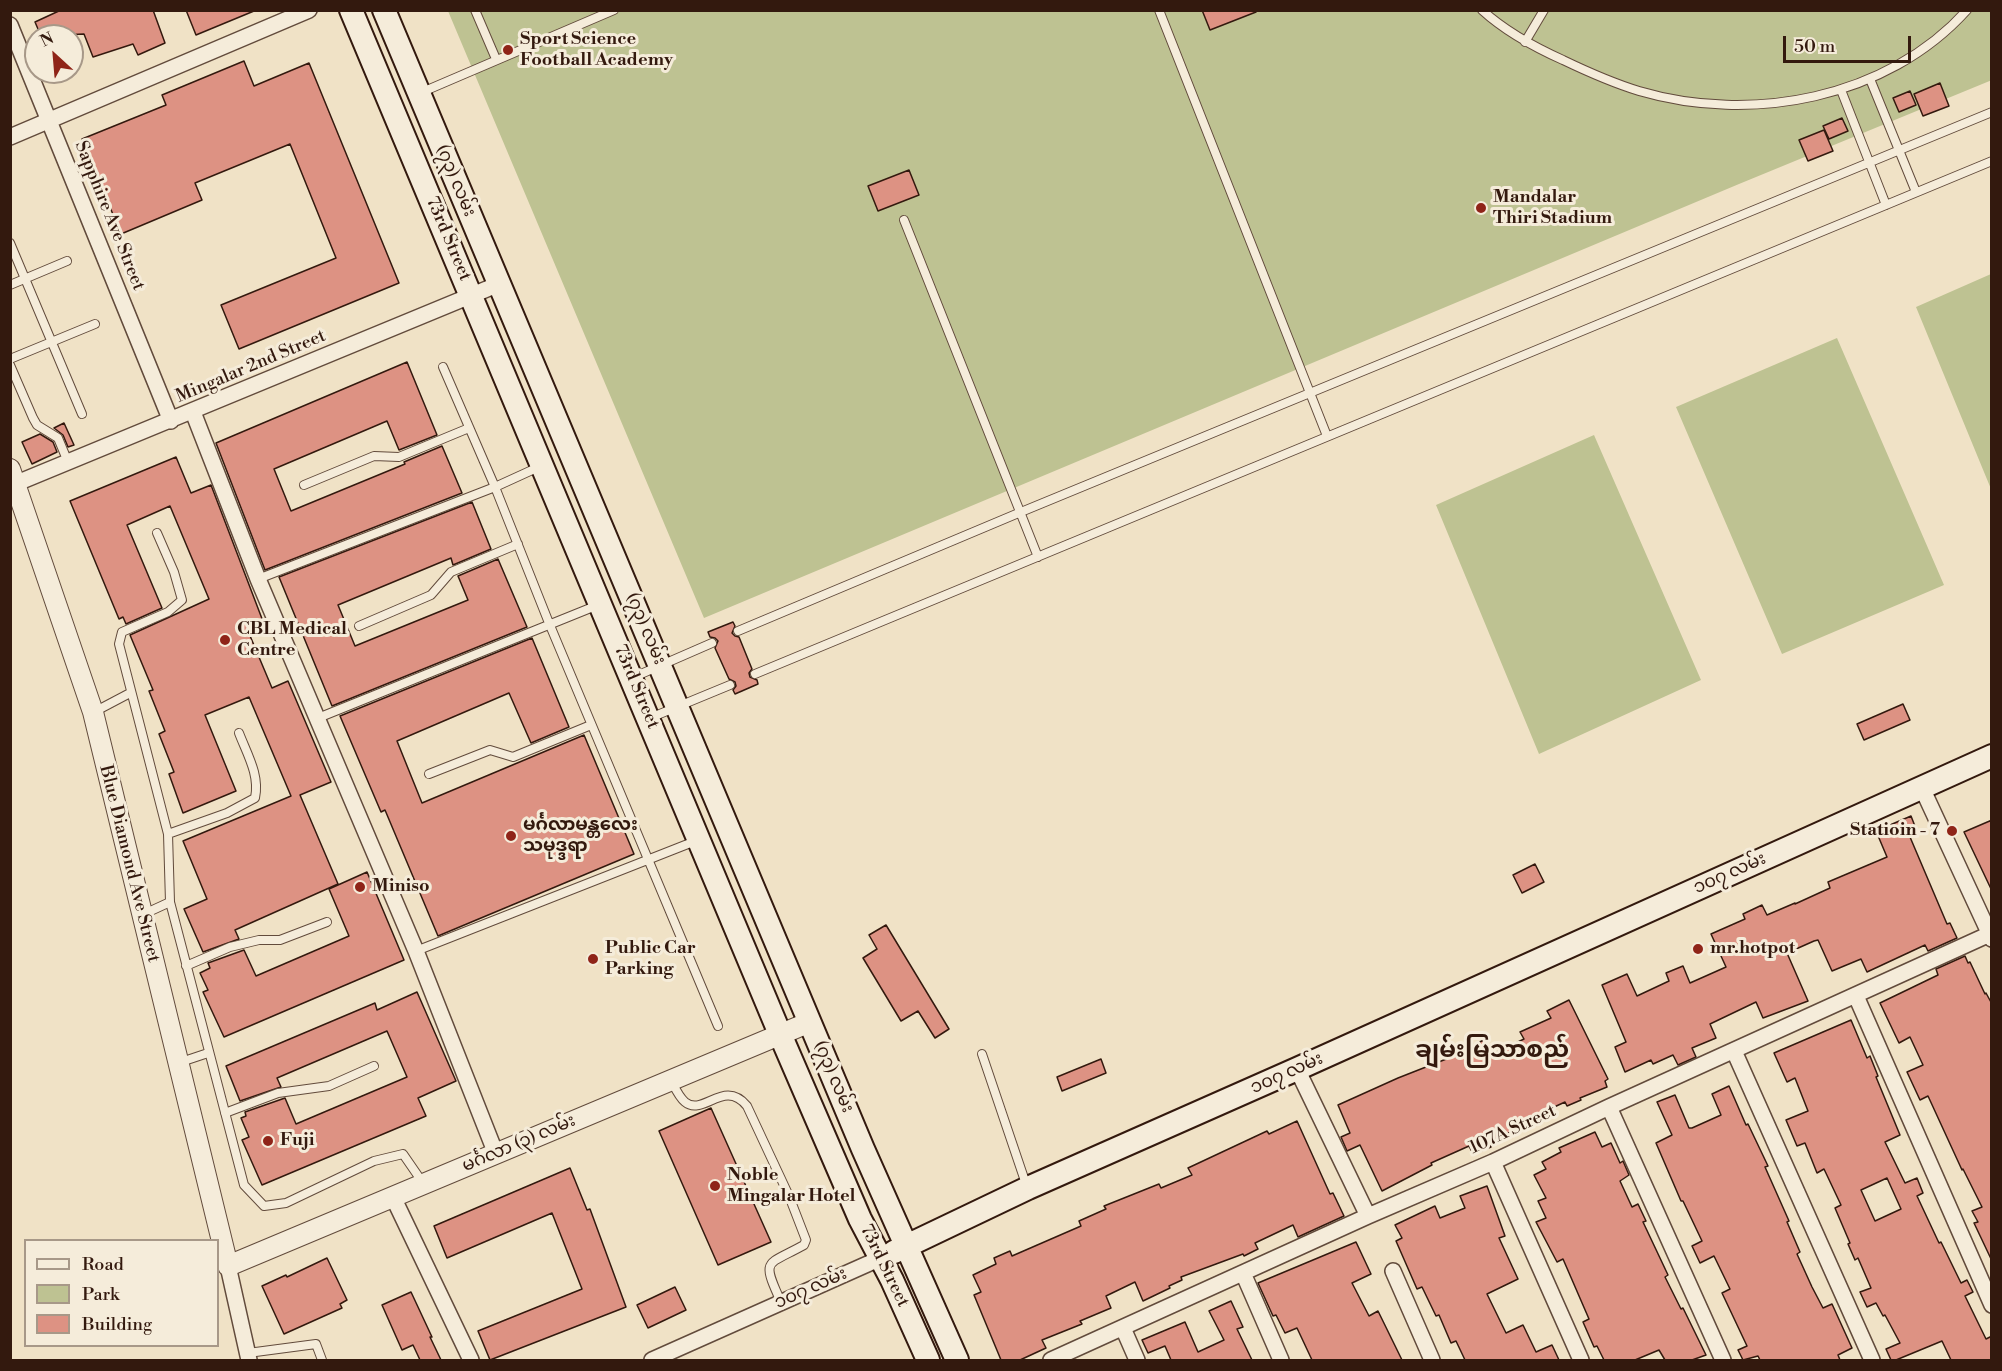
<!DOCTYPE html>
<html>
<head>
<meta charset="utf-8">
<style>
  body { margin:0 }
  #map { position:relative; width:2002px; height:1371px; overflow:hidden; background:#f0e2c6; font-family:"Libre Bodoni",serif }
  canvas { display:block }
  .frame { position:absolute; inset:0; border:12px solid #33190e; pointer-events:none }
  .legend { position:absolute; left:24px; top:1239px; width:195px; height:108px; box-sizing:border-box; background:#f5ecda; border:2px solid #a79888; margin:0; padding:8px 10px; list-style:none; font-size:18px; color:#33190e }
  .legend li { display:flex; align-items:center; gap:12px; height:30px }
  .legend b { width:30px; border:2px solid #a79888 }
  .north { position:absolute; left:24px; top:24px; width:60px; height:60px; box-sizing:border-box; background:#f5ecda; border:2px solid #a79888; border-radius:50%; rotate:334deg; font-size:16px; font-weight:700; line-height:24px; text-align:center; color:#33190e }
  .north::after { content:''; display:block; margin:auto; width:21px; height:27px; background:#8f2418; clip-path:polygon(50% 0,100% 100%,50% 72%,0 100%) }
  .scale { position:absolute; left:1783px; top:36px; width:128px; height:27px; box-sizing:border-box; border:3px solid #33190e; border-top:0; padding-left:8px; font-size:18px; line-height:21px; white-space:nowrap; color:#33190e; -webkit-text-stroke:4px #f5ecda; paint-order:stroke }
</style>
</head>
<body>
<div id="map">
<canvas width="2002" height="1371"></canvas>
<div class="frame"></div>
<ul class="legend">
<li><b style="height:8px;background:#f5ecda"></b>Road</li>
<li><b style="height:16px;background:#bec292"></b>Park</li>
<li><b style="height:16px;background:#dd9283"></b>Building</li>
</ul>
<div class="north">N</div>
<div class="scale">50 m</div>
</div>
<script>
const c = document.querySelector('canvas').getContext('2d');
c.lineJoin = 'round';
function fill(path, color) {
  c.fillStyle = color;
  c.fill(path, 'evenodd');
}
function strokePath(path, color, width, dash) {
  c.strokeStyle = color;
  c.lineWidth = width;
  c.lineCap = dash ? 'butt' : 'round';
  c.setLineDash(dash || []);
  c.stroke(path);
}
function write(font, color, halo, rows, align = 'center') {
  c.font = font + ' "Libre Bodoni","Noto Sans Myanmar",serif';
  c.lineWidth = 6;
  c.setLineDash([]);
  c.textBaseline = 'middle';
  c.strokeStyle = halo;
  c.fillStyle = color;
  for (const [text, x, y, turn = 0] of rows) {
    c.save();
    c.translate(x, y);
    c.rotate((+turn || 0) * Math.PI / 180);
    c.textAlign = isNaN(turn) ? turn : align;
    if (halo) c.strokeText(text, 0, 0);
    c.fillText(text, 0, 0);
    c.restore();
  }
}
const green = new Path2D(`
  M1991,10L1992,80L1739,184L704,618L448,11Z
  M1991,274V489L1916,307Z
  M1837,338L1944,585L1782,654L1676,407Z
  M1594,435L1701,680L1539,754L1436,505Z`);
const building = new Path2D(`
  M61,10H153L165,43L138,55L133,44L93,57L84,34L41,36L35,22Z
  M186,10H254V11L196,35Z
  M1202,10H1256V12L1210,30Z
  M244,61L254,86L309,63L399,283L239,349L221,305L336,258L290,144L195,183L202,200L121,234L82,139L166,105L162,95Z
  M1940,83L1949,106L1923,116L1914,94Z
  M1910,91L1916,105L1899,112L1893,98Z
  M1842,118L1848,131L1829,139L1823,126Z
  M1824,130L1833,151L1808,161L1799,140Z
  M909,170L919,195L878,211L868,186Z
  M407,362L437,435L399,450L387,421L274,469L291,511L405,464L404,462L442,446L462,493L265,570L216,443Z
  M64,423L74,445L68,447L63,435L54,428Z
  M40,434L53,442L57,452L32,464L22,442Z
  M176,457L191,493L211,485L264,624L248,631L272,688L288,681L331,782L300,795L338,884L235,930L239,939L203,952L184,909L207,899L183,841L291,796L249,697L205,715L236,791L183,813L169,774L174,772L159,734L165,731L149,691L153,690L130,635L209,599L170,506L127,525L162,608L126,624L123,617L119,619L70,501Z
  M472,502L491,549L453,565L451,558L338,605L355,646L468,600L458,576L498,559L527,627L332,706L279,577Z
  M733,622L735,626L732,633L735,636L739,637L752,669L749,673L750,677L757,680L758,684L735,694L733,690L736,686L735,682L729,679L715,648L718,641L715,638L710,637L708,632Z
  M532,638L569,727L531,743L509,693L397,741L422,803L584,735L634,854L438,936L385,810L381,812L340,716Z
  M1903,704L1910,720L1864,740L1857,724Z
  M1911,816L1918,834L1910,837L1947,924L1950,923L1957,938L1928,951L1925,945L1867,972L1861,959L1832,971L1818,940L1814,941L1787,953L1808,1001L1763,1018L1756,1002L1710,1024L1716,1038L1692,1048L1696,1057L1678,1065L1673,1055L1653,1064L1651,1060L1625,1072L1615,1047L1626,1042L1602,985L1627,974L1637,996L1669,981L1666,973L1683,966L1690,983L1726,967L1711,934L1745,919L1743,914L1762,905L1767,915L1795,903V904L1830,888L1828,882L1887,857L1876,831Z
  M1992,820V891L1964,832Z
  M1535,864L1544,882L1522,893L1513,875Z
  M367,872L404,960L224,1037L203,992L208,990L200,973L210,968L208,963L244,950L256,976L349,936L329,889Z
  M886,925L949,1029L935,1038L918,1011L901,1021L863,958L877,949L869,935Z
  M1965,956L1968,963L1970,962L1985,994L1986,993L1992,1004V1261L1974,1223L1978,1222L1972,1211L1982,1207L1963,1169L1962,1170L1928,1096L1920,1100L1907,1072L1923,1065L1910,1037L1899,1043L1880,1003L1938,975L1936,969Z
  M417,992L456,1081L418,1098L426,1116L262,1185L242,1140L249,1137L241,1118L246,1116L245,1112L285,1098L296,1124L407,1077L387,1031L277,1078L281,1087L240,1101L226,1066L375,1003L377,1010Z
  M1569,1000L1608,1079L1605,1081L1607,1087L1580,1098L1581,1100L1567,1106L1565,1102L1539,1114L1541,1118L1489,1142L1491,1147L1473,1154L1469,1146L1431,1163L1432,1165L1382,1191L1360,1145L1347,1151L1341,1137L1350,1133L1338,1105L1398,1078L1459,1054L1458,1052L1484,1040L1491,1055L1524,1039L1520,1032L1551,1018L1547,1011Z
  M1851,1020L1867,1058L1870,1056L1878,1076L1876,1077L1900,1135L1885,1142L1905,1183L1917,1178L1923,1193L1917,1196L1939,1243L1941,1242L1961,1283L1967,1280L1973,1292L1965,1296L1986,1339L1992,1336V1360H1951L1942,1341L1896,1360H1891L1886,1349L1900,1343L1885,1315L1883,1316L1876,1303L1867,1307L1860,1292L1871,1288L1858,1258L1855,1260L1848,1244L1850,1243L1835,1208L1841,1205L1824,1169L1817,1173L1805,1143L1797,1146L1786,1120L1808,1111L1795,1078L1787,1082L1774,1053ZM1887,1178L1901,1209L1875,1221L1861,1190Z
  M1101,1059L1106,1073L1062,1091L1057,1077Z
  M1729,1086L1746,1125L1748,1124L1768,1166L1765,1167L1789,1221L1787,1222L1800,1252L1797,1254L1812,1287L1823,1308L1832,1304L1852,1348L1838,1355L1840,1360H1760L1758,1356L1743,1360L1738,1350L1747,1346L1722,1293L1730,1289L1714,1256L1700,1263L1692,1246L1702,1241L1683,1201H1681L1656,1143L1672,1135L1657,1102L1675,1095L1689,1128H1692L1721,1115L1712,1094Z
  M711,1108L771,1242L718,1265L659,1131Z
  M1297,1121L1330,1194L1333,1193L1344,1216L1298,1237L1293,1225L1255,1243L1258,1249L1244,1256L1243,1254L1181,1277L1182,1280L1169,1286L1170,1288L1143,1301L1135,1282L1106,1296L1111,1308L1080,1321L1082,1324L1042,1340L1046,1348L1020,1360H1001L974,1295L981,1292L973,1275L996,1264L994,1258L1010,1251L1012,1256L1081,1226L1079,1221L1106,1209L1104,1206L1159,1184L1161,1188L1192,1175L1188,1168L1267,1131L1269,1134Z
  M1595,1132L1602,1147L1611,1143L1620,1163L1623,1161L1629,1175L1620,1181L1632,1207L1638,1204L1646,1221L1643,1222L1668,1275L1665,1277L1681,1309L1683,1308L1706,1355L1692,1360H1665L1659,1350L1635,1360H1604L1597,1346L1594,1347L1583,1322L1589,1319L1563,1259L1557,1262L1536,1222L1546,1218L1538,1201L1546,1198L1534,1175L1546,1169L1542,1162L1561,1152L1559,1148Z
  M570,1168L587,1210L590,1209L626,1307L490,1360L478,1331L582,1289L552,1213L447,1258L434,1226Z
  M1487,1186L1505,1236L1499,1238L1518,1279L1487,1294L1506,1333L1523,1325L1536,1352L1552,1345L1559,1360H1465L1456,1341L1451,1343L1439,1315L1436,1316L1422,1287L1417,1289L1396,1241L1402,1238L1395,1225L1435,1206L1440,1218L1465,1208L1460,1196Z
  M1356,1242L1371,1274L1352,1283L1369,1316L1378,1311L1402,1360H1312L1297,1328L1285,1333L1276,1315L1273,1316L1258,1283Z
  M327,1258L347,1300L340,1304L342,1308L284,1334L262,1286L286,1275L287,1277Z
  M675,1287L686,1310L648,1328L637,1305Z
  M411,1292L432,1337H430L441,1360H420L413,1345L402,1350L382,1305Z
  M1231,1301L1243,1327L1237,1329L1252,1360H1171L1165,1346L1148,1353L1142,1340L1185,1322L1198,1352L1224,1340L1209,1311Z`);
const service = new Path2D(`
  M475,10L496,59
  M1159,10L1327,436
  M1482,10C1506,32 1534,47 1563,60C1588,72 1613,83 1639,91C1751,124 1887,99 1967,10
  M1525,42L1544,10
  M1870,79L1916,192
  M1841,90L1886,205
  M420,93L614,10
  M904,220L1038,557
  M10,243L82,414
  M10,285L67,261
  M10,359L95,324
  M10,365L33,418L37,425L58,438L68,462
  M443,367L495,487L549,623L718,1026
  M304,485L374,456L399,457L469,428
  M157,533L174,572L182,600L168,612L122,632L119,644L168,834L227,813L255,798C260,775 247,754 239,733
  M258,579L495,487L541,466
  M359,626L431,595L451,572L518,544
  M738,631L1021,512L1992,112
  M755,674L1992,161
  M634,677L712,643
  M94,712L130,693
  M318,718L598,605
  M650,718L730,685
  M429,774L490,750L513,757L591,725
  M168,834L170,902L244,1185L264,1206L286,1203L374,1161L403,1154L423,1183
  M144,914L170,902
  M416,951L698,840
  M186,966L230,947L259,940H280L327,922
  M982,1054L1027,1187
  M178,1063L208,1053
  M672,1082C675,1088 679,1097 685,1102C703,1117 724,1078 747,1106L789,1196L806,1240L804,1245C766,1266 761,1258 781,1302
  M225,1113L278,1093L329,1086L374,1066
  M248,1353L316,1344L322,1360`);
const minor = new Path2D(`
  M10,25L171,421
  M10,137L309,10
  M193,412L258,579L416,951L496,1154
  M17,483L499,284
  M1922,788L1992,939
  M1856,996L1992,1305
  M1734,1051L1872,1360
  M1297,1069L1368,1216
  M1609,1107L1723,1360
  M1493,1162L1581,1360
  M393,1197L471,1360
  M228,1266L249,1360
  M1393,1271L1432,1360
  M1243,1273L1281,1360
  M1123,1328L1137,1360
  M652,1360L881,1258
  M1051,1360L1368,1216L1493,1162L1609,1107L1992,933`);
const tertiary = new Path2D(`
  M10,469L93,712L228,1266L810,1022`);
const secondary = new Path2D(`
  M351,10L780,1034L860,1219L892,1280L928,1360
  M384,10L863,1149L957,1360
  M894,1252L1028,1188L1297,1069L1992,756`);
const markers = [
  [508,50,6,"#8f2418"],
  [1481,208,6,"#8f2418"],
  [225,640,6,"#8f2418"],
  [1952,831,6,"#8f2418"],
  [511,836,6,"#8f2418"],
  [360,887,6,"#8f2418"],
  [1698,949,6,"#8f2418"],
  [593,959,6,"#8f2418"],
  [268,1141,6,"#8f2418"],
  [715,1186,6,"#8f2418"]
];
const poiNames = [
  ["Sport Science",520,40],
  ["Football Academy",520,61],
  ["Mandalar",1493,198],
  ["Thiri Stadium",1493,219],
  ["CBL Medical",237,630],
  ["Centre",237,651],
  ["မင်္ဂလာမန္တလေး",523,826],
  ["သမုဒ္ဒရာ",523,847],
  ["Statioin - 7",1940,831,"right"],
  ["Miniso",372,887],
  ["Public Car",605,949],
  ["Parking",605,970],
  ["mr.hotpot",1710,949],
  ["Fuji",280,1141],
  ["Noble",727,1176],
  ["Mingalar Hotel",727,1197]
];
const streetNames = [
  ["(၇၃) လမ်း",455,181,67],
  ["Sapphire Ave Street",109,216,68],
  ["73rd Street",448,239,67],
  ["Mingalar 2nd Street",251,367,-23],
  ["(၇၃) လမ်း",645,629,67],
  ["73rd Street",636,687,67],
  ["Blue Diamond Ave Street",129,864,76],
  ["၁၀၇ လမ်း",1730,874,-24],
  ["၁၀၇ လမ်း",1287,1074,-24],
  ["(၇၃) လမ်း",833,1077,67],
  ["107A Street",1513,1130,-25],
  ["မင်္ဂလာ (၃) လမ်း",519,1144,-23],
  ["73rd Street",884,1266,64],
  ["၁၀၇ လမ်း",811,1289,-24]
];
const districtNames = [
  ["ချမ်းမြသာစည်",1492,1051]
];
fill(green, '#bec292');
fill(building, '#dd9283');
strokePath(building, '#33190e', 1.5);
strokePath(service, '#624b3c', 10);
strokePath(minor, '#624b3c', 18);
strokePath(tertiary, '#624b3c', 22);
strokePath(secondary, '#33190e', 26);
strokePath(service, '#f5ecda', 8);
strokePath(minor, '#f5ecda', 15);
strokePath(tertiary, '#f5ecda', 20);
strokePath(secondary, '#f5ecda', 22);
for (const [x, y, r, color] of markers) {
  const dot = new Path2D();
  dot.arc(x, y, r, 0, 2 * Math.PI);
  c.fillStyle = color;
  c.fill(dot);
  strokePath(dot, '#f5ecda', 2);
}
write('bold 18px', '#33190e', '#f5ecda', poiNames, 'left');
write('18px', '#33190e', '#f5ecda', streetNames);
write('bold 24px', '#33190e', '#f5ecda', districtNames);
</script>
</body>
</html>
